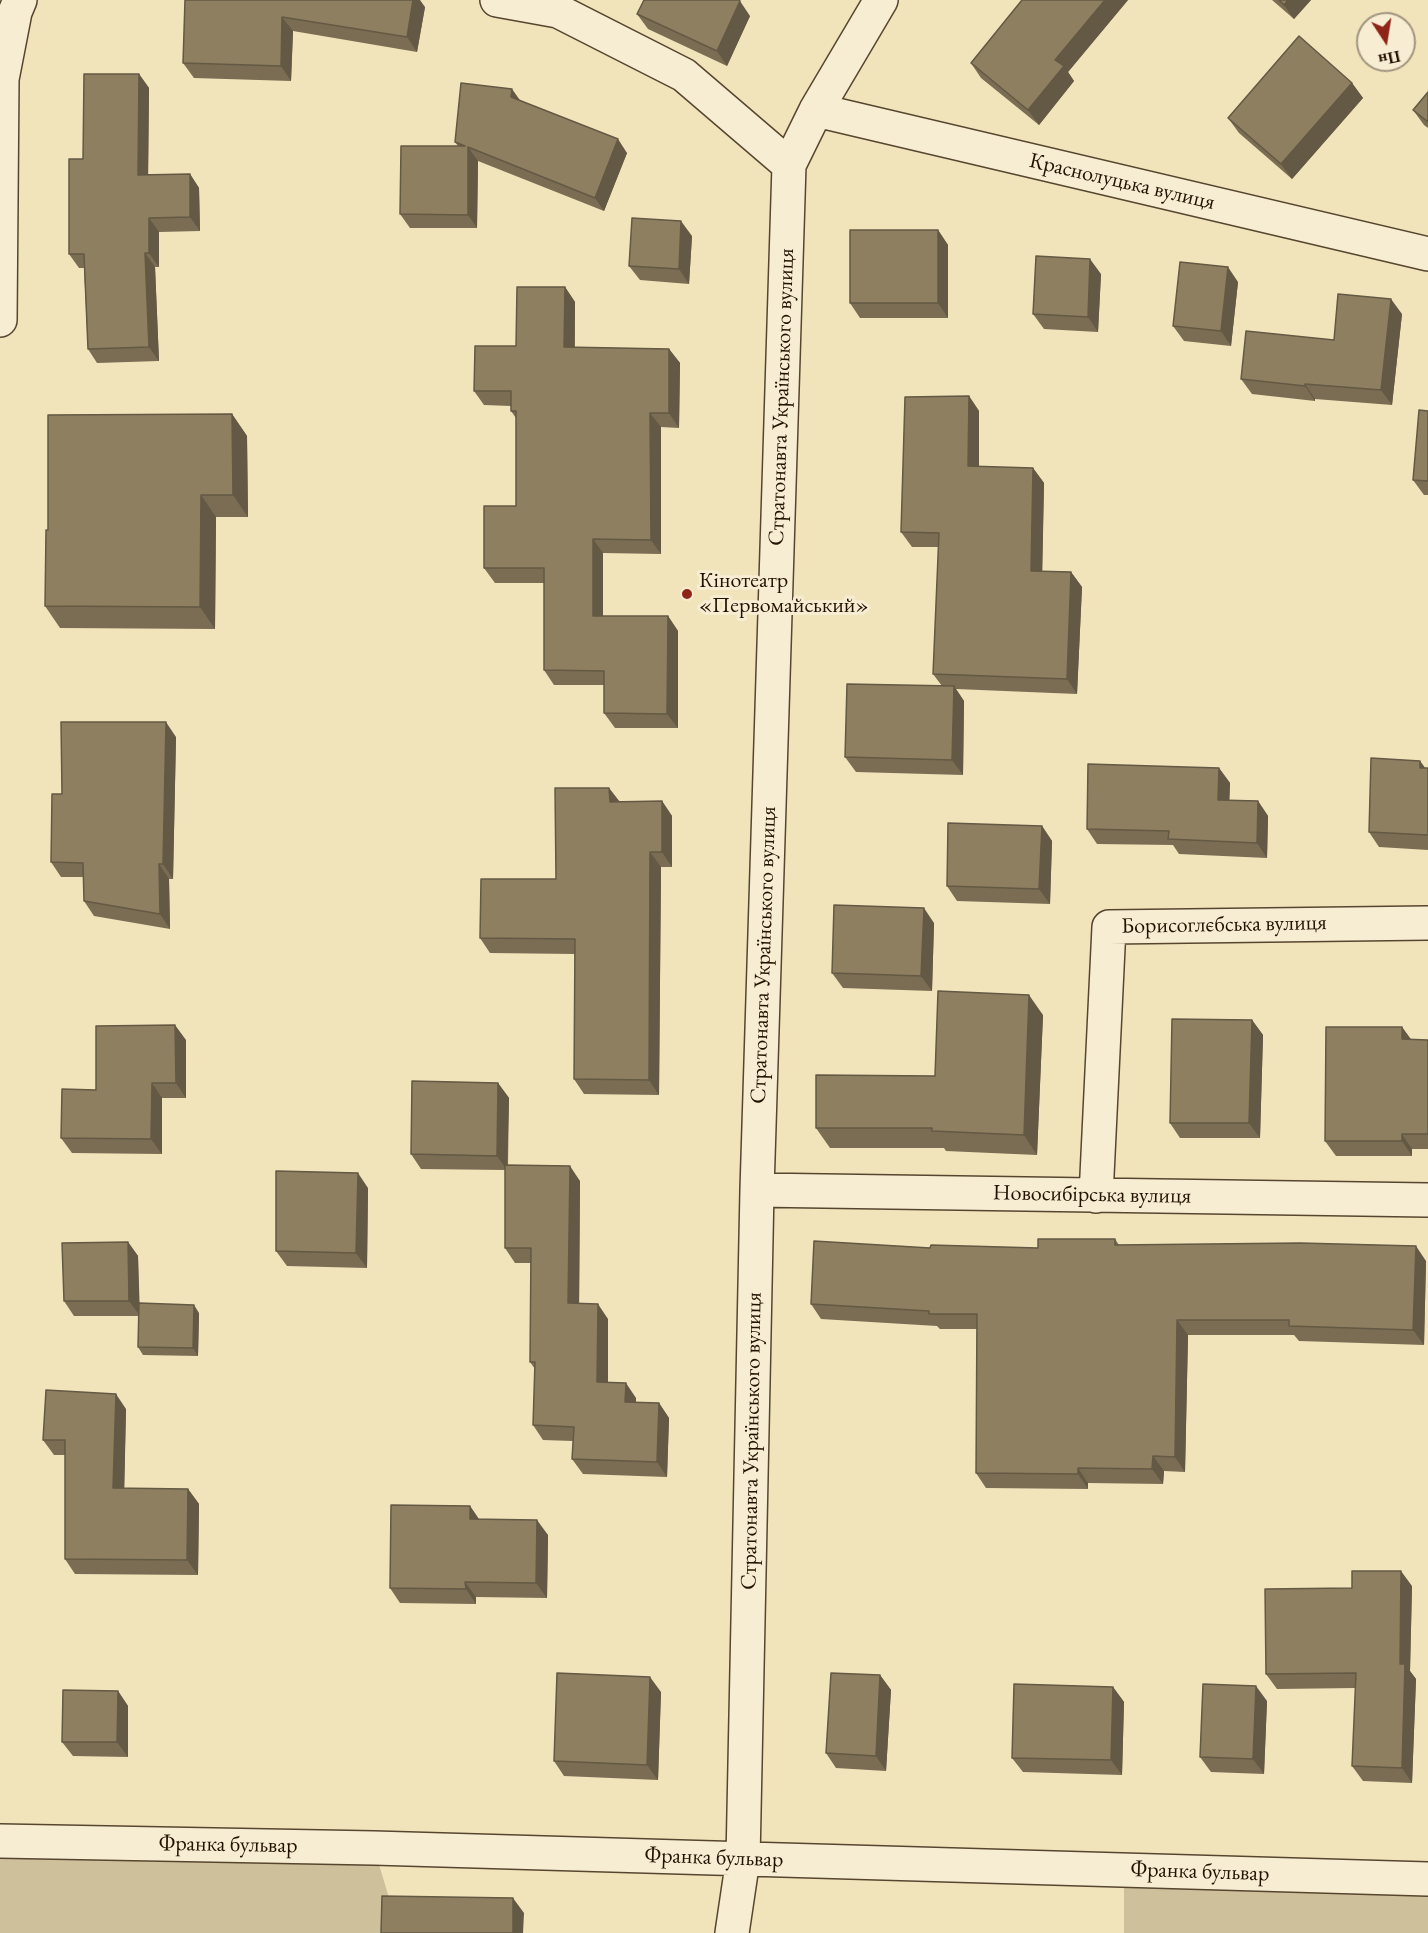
<!DOCTYPE html>
<html>
<head>
<meta charset="utf-8">
<style>
  body { margin:0 }
  #map { position:relative; width:1428px; height:1933px; overflow:hidden; background:#f1e4bb; font-family:"EB Garamond",serif }
  canvas { display:block }
  .north { position:absolute; left:1356px; top:12px; width:60px; height:60px; box-sizing:border-box; background:#f6edd3; border:2px solid #a2957f; border-radius:50%; rotate:168deg; font-size:16px; font-weight:700; line-height:24px; text-align:center; color:#231200 }
  .north::after { content:''; display:block; margin:auto; width:21px; height:27px; background:#8f2418; clip-path:polygon(50% 0,100% 100%,50% 72%,0 100%) }
</style>
</head>
<body>
<div id="map">
<canvas width="1428" height="1933"></canvas>
<div class="north">Пн</div>
</div>
<script>
const c = document.querySelector('canvas').getContext('2d');
c.lineJoin = 'round';
function fill(path, color) {
  c.fillStyle = color;
  c.fill(path, 'evenodd');
}
function strokePath(path, color, width, dash) {
  c.strokeStyle = color;
  c.lineWidth = width;
  c.lineCap = dash ? 'butt' : 'round';
  c.setLineDash(dash || []);
  c.stroke(path);
}
function write(font, color, halo, rows, align = 'center') {
  c.font = font + ' "EB Garamond",serif';
  c.lineWidth = 6;
  c.setLineDash([]);
  c.textBaseline = 'middle';
  c.strokeStyle = halo;
  c.fillStyle = color;
  for (const [text, x, y, turn = 0] of rows) {
    c.save();
    c.translate(x, y);
    c.rotate((+turn || 0) * Math.PI / 180);
    c.textAlign = isNaN(turn) ? turn : align;
    if (halo) c.strokeText(text, 0, 0);
    c.fillText(text, 0, 0);
    c.restore();
  }
}
const green = new Path2D(`
  M0,1841L374,1848L393,1911L392,1933H0Z
  M1124,1870L1428,1879V1933H1124Z`);
const minor = new Path2D(`
  M497,0L558,11L684,75L789,165
  M816,110L1428,254
  M0,320L2,79L15,12L20,0
  M757,1190L1428,1200
  M1096,1196L1109,927L1428,923
  M0,1841L374,1848L1428,1879
  M732,1933L743,1859L757,1190L789,165L816,110L881,0`);
const wall = new Path2D(`
  M185,0L425,7L417,52L293,31L291,81L194,78L183,63Z
  M1022,0H1128L1068,72L1074,81L1039,125L981,78L971,63Z
  M1272,0H1311L1294,19Z
  M637,14L750,16L727,66L648,29Z
  M139,74L149,88L148,174H190L199,188L200,231L159,232V267H155L159,361L97,363L88,349L84,268H79L69,254L83,159Z
  M1352,83L1363,98L1292,179L1239,133L1228,118Z
  M1428,92V128L1424,125L1413,110Z
  M520,100L627,153L604,211L478,161L477,228H410L400,214L458,146L455,142Z
  M938,230L948,245V318H860L850,303Z
  M692,236L689,284L640,280L629,266Z
  M1101,274L1098,332L1044,329L1033,314Z
  M1238,282L1231,346L1184,341L1173,326Z
  M565,287L575,302V347L669,349L680,363L679,428L661,427V554L603,553V616H668L678,631V728H615L604,713V685H554L544,670V583H495L484,568L516,506V418L511,411V406L484,405L474,391L516,346Z
  M1402,314L1392,405L1315,399V401L1252,394L1241,379L1334,340Z
  M969,396L979,411V467L1033,468L1044,483L1042,571L1071,572L1082,587L1077,694L956,689L964,701L963,775L856,772L845,757L942,686L933,674L939,547H912L901,532Z
  M1428,411V495H1424L1413,480Z
  M232,414L247,436L248,517H216L215,629L60,628L45,606L48,530Z
  M176,737L173,879H169L170,929L94,916L84,901V877H61L51,862L62,794Z
  M1420,761L1425,768H1428V850L1379,847L1369,832Z
  M1219,768L1230,783L1229,800L1258,801L1268,816L1267,858L1179,854L1173,845L1097,844L1087,829Z
  M609,788L619,802L662,801L672,816V867H661L659,1095L584,1094L574,1079L575,954L490,953L480,938L556,879Z
  M1042,826L1052,841L1050,904L957,901L947,886Z
  M934,923L932,991L843,988L832,973Z
  M1043,1015L1037,1155L946,1151L944,1148H830L816,1128L935,1076Z
  M1252,1020L1263,1035L1260,1138H1180L1170,1123Z
  M1402,1027L1411,1040H1428V1149H1412V1156H1336L1325,1141Z
  M186,1040V1098H162V1154L72,1153L61,1138Z
  M498,1083L509,1098L508,1165L580,1181L579,1303L608,1319V1382L636,1398V1403H659L669,1418L667,1477L583,1474L572,1459L573,1441L543,1440L533,1425L535,1369L530,1362L531,1263H515L505,1248V1170L421,1169L411,1154Z
  M368,1188L367,1268L287,1266L276,1251Z
  M1115,1239L1119,1245L1426,1261L1424,1345L1299,1341L1294,1335H1188L1185,1472L1164,1471L1163,1484L1088,1483V1489L986,1488L976,1473L977,1329H940L937,1326L821,1319L811,1304L930,1248H1038Z
  M128,1242L138,1256L139,1306L199,1313L198,1356L143,1355L138,1347L139,1316H74L64,1301Z
  M126,1409L124,1489H188L199,1504L198,1575L75,1574L65,1559V1455H54L43,1440Z
  M470,1506L479,1519L548,1535L547,1598L476,1597V1604L400,1603L390,1588Z
  M1412,1586L1410,1671L1416,1679L1412,1783L1363,1781L1352,1766L1356,1688L1277,1689L1266,1674L1352,1588Z
  M880,1675L891,1690L886,1771L836,1768L826,1753Z
  M1113,1687L1124,1702L1122,1775L1023,1772L1012,1758Z
  M118,1691L128,1706V1757L73,1756L62,1742Z
  M661,1692L658,1780L564,1776L554,1761Z
  M1267,1701L1264,1774L1211,1772L1200,1757Z`);
const shadedWall = new Path2D(`
  M413,0H420L425,7L417,52L407,37Z
  M1105,0H1128L1068,72L1074,81L1039,125L1028,110L1055,60Z
  M1288,0H1311L1294,19L1284,5Z
  M740,1L750,16L727,66L717,51Z
  M282,17L293,31L291,81L281,66Z
  M139,74L149,88L148,188L138,175Z
  M1352,83L1363,98L1292,179L1281,164Z
  M512,89L522,103L511,97Z
  M618,139L627,153L604,211L595,198Z
  M468,147L478,161L477,228L468,215Z
  M190,174L199,188L200,231L190,217Z
  M149,218L159,232V267L149,253Z
  M681,221L692,236L689,284L679,269Z
  M938,230L948,245V318L938,303Z
  M145,253L155,267L159,361L149,347Z
  M1090,259L1101,274L1098,332L1088,317Z
  M1228,267L1238,282L1231,346L1221,331Z
  M565,287L575,302L574,361L564,347Z
  M1391,299L1402,314L1392,405L1381,390Z
  M669,349L680,363L679,428L669,413Z
  M1305,384L1315,399V401L1305,386Z
  M969,396L979,411V481L968,466Z
  M650,413L661,427V554L651,540Z
  M232,414L247,436L248,517L233,495Z
  M1033,468L1044,483L1042,586L1031,571Z
  M201,495L216,517L215,629L200,607Z
  M593,539L603,553V630L593,616Z
  M1071,572L1082,587L1077,694L1067,679Z
  M668,616L678,631V728L667,714Z
  M954,686L964,701L963,775L952,760Z
  M166,722L176,737L173,879L163,864Z
  M1420,761L1428,772L1420,768Z
  M1219,768L1230,783L1229,815L1218,800Z
  M609,788L620,802H610Z
  M662,801L672,816V867L662,852Z
  M1258,801L1268,816L1267,858L1257,843Z
  M1042,826L1052,841L1050,904L1039,889Z
  M650,852L661,867L659,1095L649,1080Z
  M159,864L169,879L170,929L160,914Z
  M924,908L934,923L932,991L921,976Z
  M1029,995L1043,1015L1037,1155L1024,1135Z
  M1252,1020L1263,1035L1260,1138L1249,1123Z
  M175,1025L186,1040V1098L176,1083Z
  M1402,1027L1413,1042L1402,1039Z
  M152,1083L162,1098V1154L151,1139Z
  M498,1083L509,1098L507,1170L497,1156Z
  M1402,1134L1412,1149V1156L1402,1141Z
  M570,1166L580,1181L579,1318L568,1303Z
  M358,1173L368,1188L367,1268L356,1253Z
  M128,1242L138,1256L140,1316L129,1301Z
  M1416,1246L1426,1261L1424,1345L1413,1330Z
  M598,1304L608,1319V1397L597,1382Z
  M194,1305L199,1313L198,1356L193,1348Z
  M1177,1320L1188,1335L1185,1472L1175,1457Z
  M626,1383L636,1398V1417L625,1402Z
  M116,1394L126,1409L124,1503L113,1488Z
  M659,1403L669,1418L667,1477L657,1462Z
  M1153,1456L1164,1471L1163,1484L1152,1469Z
  M1078,1468L1088,1483V1489L1078,1474Z
  M188,1489L199,1504L198,1575L187,1560Z
  M470,1506L480,1521L470,1519Z
  M537,1520L548,1535L547,1598L536,1583Z
  M1401,1571L1412,1586L1410,1671L1416,1679L1412,1783L1402,1768L1400,1664Z
  M465,1582L476,1597V1604L466,1589Z
  M880,1675L891,1690L886,1771L876,1756Z
  M650,1677L661,1692L658,1780L647,1765Z
  M1256,1686L1267,1701L1264,1774L1253,1759Z
  M1113,1687L1124,1702L1122,1775L1111,1760Z
  M118,1691L128,1706V1757L117,1742Z
  M513,1898L524,1913L523,1933H513Z`);
const building = new Path2D(`
  M185,0H413L407,37L282,17L281,66L183,63Z
  M644,0H739L740,1L717,51L637,14Z
  M1022,0H1105L1055,60L1064,66L1028,110L971,63Z
  M1279,0H1288L1284,5Z
  M1299,36L1352,83L1281,164L1228,118Z
  M84,74H139L138,175L190,174V217L149,218V253H145L149,347L88,349L84,254H69V159H83Z
  M461,83L512,89L511,97L618,139L595,198L468,147V215L400,214L401,146H465L455,142Z
  M1428,92V122L1413,110Z
  M632,218L681,221L679,269L629,266Z
  M850,230H938V303H850Z
  M1036,256L1090,259L1088,317L1033,314Z
  M1180,262L1228,267L1221,331L1173,326Z
  M517,287H565L564,347L669,349V413H650L651,540L593,539V616H668L667,714L604,713V671L544,670V568H484V506H516V411H511V391H474L475,346H516Z
  M1338,294L1391,299L1381,390L1305,384V386L1241,379L1246,331L1334,340Z
  M969,396L968,466L1033,468L1031,571L1071,572L1067,679L933,674L939,533L901,532L905,397Z
  M1419,410L1428,411V481L1413,480Z
  M232,414L233,495H201L200,607L45,606L46,530H48V415Z
  M847,684L954,686L952,760L845,757Z
  M61,722H166L163,864H159L160,914L84,901L83,863L51,862L52,794H62Z
  M1371,758L1420,761V768H1428V835L1369,832Z
  M1088,764L1219,768L1218,800L1258,801L1257,843L1168,839L1169,831L1087,829Z
  M555,788H609L610,802L662,801V852H650L649,1080L574,1079L575,939L480,938L481,879H556Z
  M948,823L1042,826L1039,889L947,886Z
  M834,905L924,908L921,976L832,973Z
  M938,991L1029,995L1024,1135L932,1131V1128H816V1075L935,1076Z
  M1172,1019L1252,1020L1249,1123H1170Z
  M175,1025L176,1083H152L151,1139L61,1138L62,1089L96,1090V1026Z
  M1326,1027H1402V1039L1428,1040V1134H1402V1141H1325Z
  M412,1081L498,1083L497,1156L411,1154Z
  M505,1165L570,1166L568,1303L598,1304L597,1382L626,1383L625,1402L659,1403L657,1462L572,1459L574,1427L533,1425L535,1362H530L531,1248H505Z
  M276,1171L358,1173L356,1253L276,1251Z
  M1038,1239H1115V1245L1300,1243L1416,1246L1413,1330L1289,1326V1320H1177L1175,1457L1153,1456L1152,1469L1078,1468V1474L976,1473L977,1314H929V1311L811,1304L814,1241L930,1248L931,1245L1038,1248Z
  M128,1242L129,1301H64L62,1243Z
  M139,1303L194,1305L193,1348L138,1347Z
  M46,1390L116,1394L113,1488L188,1489L187,1560L65,1559V1440H43Z
  M391,1505L470,1506V1519L537,1520L536,1583L465,1582L466,1589L390,1588Z
  M1352,1571H1401L1400,1664H1405L1402,1768L1352,1766L1356,1673L1266,1674L1265,1589L1352,1588Z
  M557,1673L650,1677L647,1765L554,1761Z
  M831,1673L880,1675L876,1756L826,1753Z
  M1014,1684L1113,1687L1111,1760L1012,1758Z
  M1203,1684L1256,1686L1253,1759L1200,1757Z
  M63,1690L118,1691L117,1742H62Z
  M382,1896L513,1898V1933H381Z`);
const markers = [
  [687,594,6,"#8f2418"]
];
const streetNames = [
  ["Краснолуцька вулиця",1122,182,13],
  ["Стратонавта Українського вулиця",782,397,-88],
  ["Борисоглєбська вулиця",1224,925,-1],
  ["Стратонавта Українського вулиця",764,955,-88],
  ["Новосибірська вулиця",1092,1195,1],
  ["Стратонавта Українського вулиця",752,1441,-89],
  ["Франка бульвар",228,1845,1],
  ["Франка бульвар",714,1858,2],
  ["Франка бульвар",1200,1872,2]
];
const poiNames = [
  ["Кінотеатр",699,581],
  ["«Первомайський»",699,606]
];
fill(green, '#cec09b');
strokePath(minor, '#56462f', 36);
strokePath(minor, '#f6edd3', 33);
fill(wall, '#7a6d53');
fill(shadedWall, '#635944');
fill(building, '#8e7f61');
strokePath(building, '#635944', 1.5);
for (const [x, y, r, color] of markers) {
  const dot = new Path2D();
  dot.arc(x, y, r, 0, 2 * Math.PI);
  c.fillStyle = color;
  c.fill(dot);
  strokePath(dot, '#f6edd3', 2);
}
write('22px', '#231200', '#f6edd3', streetNames);
write('22px', '#231200', '#f6edd3', poiNames, 'left');
</script>
</body>
</html>
